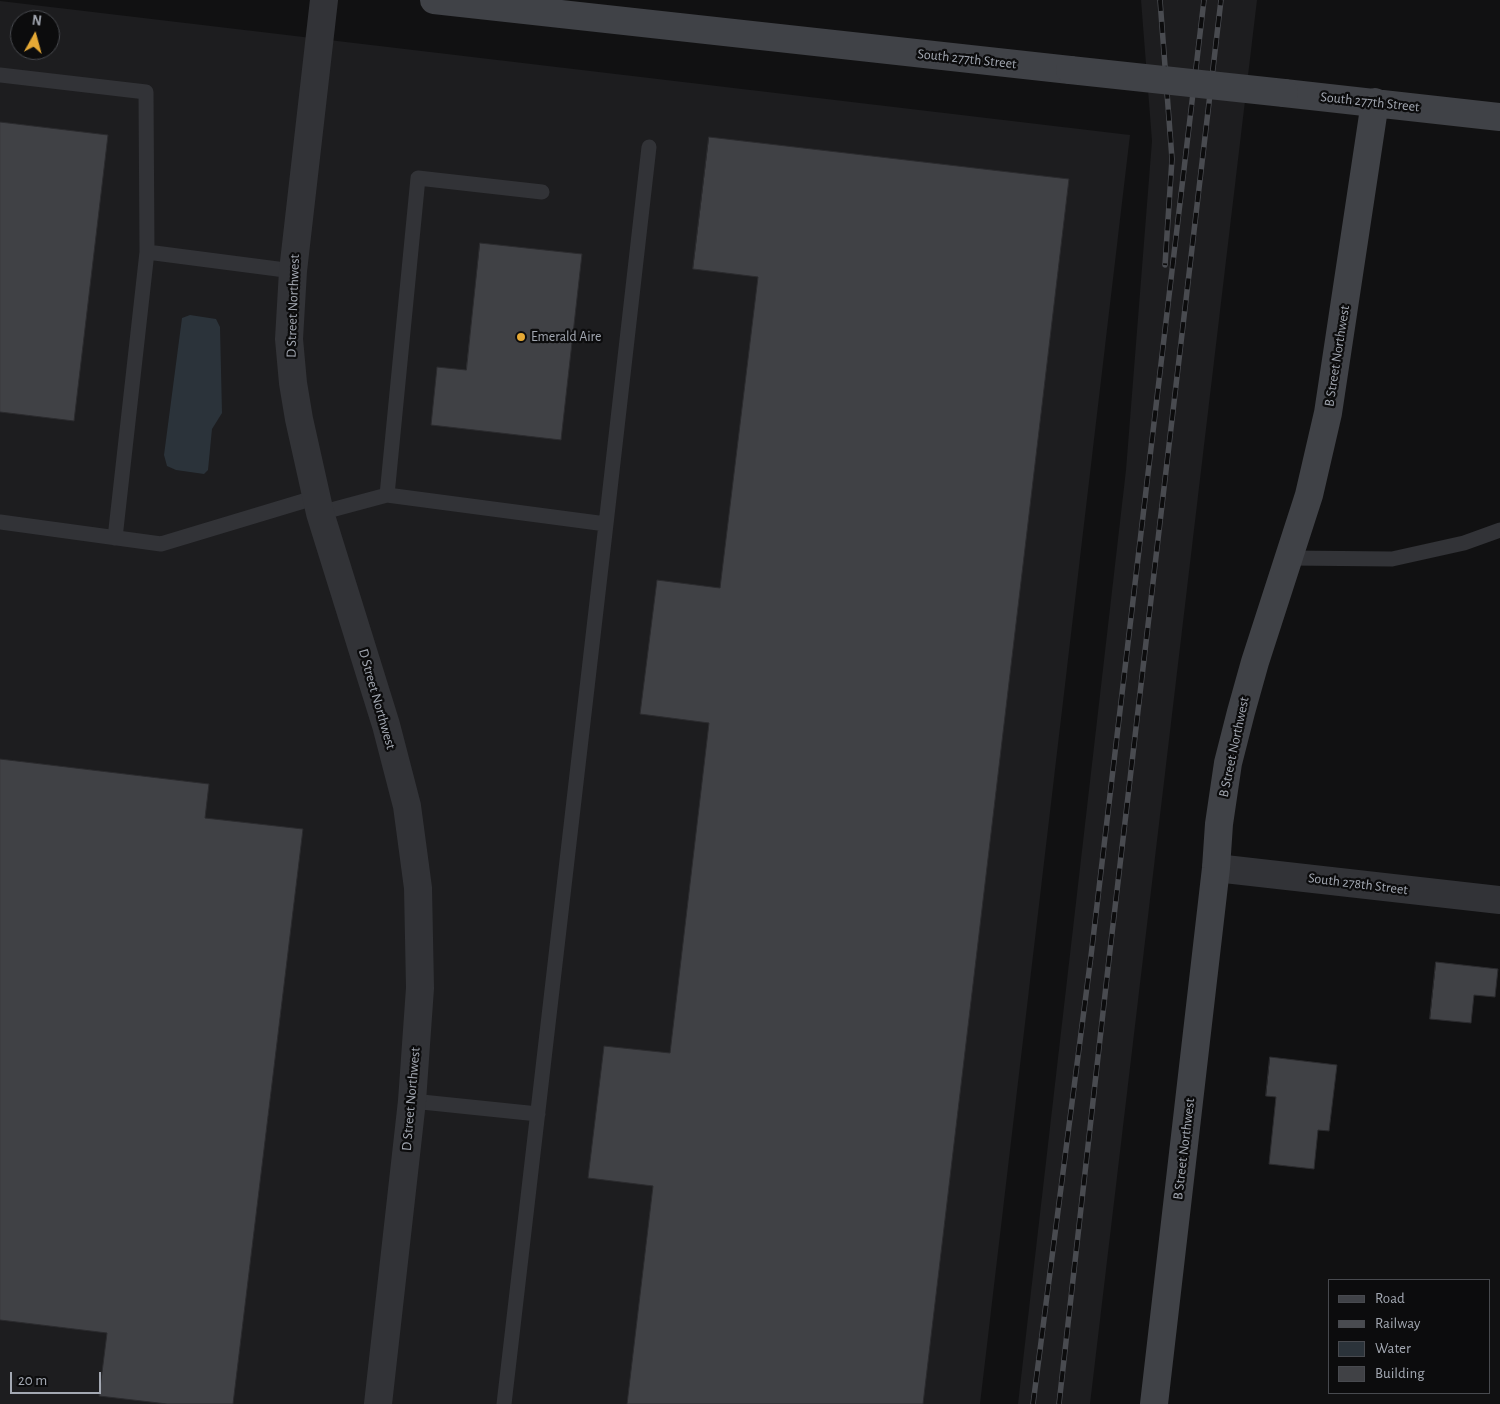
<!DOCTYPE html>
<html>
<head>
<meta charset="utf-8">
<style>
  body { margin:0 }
  #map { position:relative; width:1500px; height:1404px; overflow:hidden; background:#111112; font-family:"Alegreya Sans",sans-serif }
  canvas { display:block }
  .legend { position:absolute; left:1328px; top:1279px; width:162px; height:115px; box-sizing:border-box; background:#0c0c0d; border:1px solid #484a4f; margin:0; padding:6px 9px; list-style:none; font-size:15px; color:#a3a8b2 }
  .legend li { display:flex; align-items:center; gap:10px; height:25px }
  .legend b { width:25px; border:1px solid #484a4f }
  .north { position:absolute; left:10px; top:10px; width:50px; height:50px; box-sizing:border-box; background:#0c0c0d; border:1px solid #484a4f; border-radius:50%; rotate:7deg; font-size:14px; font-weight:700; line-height:20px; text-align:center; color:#a3a8b2 }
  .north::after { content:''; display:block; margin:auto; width:18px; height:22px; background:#e6a935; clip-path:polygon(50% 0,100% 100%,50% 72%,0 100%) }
  .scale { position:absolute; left:10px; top:1372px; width:91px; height:22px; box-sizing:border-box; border:2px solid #a3a8b2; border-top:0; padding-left:6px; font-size:15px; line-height:18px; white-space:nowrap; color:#a3a8b2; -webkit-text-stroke:4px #0c0c0d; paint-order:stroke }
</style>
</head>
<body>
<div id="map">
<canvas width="1500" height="1404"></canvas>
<ul class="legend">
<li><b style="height:6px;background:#404247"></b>Road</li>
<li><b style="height:6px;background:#494b50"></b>Railway</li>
<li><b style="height:14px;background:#2b333a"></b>Water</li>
<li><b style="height:14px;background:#404145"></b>Building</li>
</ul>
<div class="north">N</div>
<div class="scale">20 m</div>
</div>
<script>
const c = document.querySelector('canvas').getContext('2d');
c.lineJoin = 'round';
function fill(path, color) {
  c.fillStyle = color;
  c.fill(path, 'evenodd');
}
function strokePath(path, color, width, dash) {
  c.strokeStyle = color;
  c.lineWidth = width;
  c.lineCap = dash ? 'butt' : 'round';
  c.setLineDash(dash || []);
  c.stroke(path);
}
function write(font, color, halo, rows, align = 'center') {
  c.font = font + ' "Alegreya Sans",sans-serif';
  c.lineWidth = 4.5;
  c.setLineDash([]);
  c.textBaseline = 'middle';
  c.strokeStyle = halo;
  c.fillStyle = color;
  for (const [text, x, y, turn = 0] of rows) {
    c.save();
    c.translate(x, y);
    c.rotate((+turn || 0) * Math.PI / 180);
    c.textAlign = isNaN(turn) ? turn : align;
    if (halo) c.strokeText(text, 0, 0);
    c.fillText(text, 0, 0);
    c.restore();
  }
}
const built = new Path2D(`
  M1141,0H1257L1090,1404H1018L1126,470L1152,141Z
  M0,1L1130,135L980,1404H0ZM20,20H50V50H20Z`);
const water = new Path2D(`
  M190,315L216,319L220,327L222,413L212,429L208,470L204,474L176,470L167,466L164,455L182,318Z`);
const building = new Path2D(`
  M0,122L108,135L74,421L0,412Z
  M709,137L1069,179L923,1404H627L653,1186L588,1178L604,1046L670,1053L709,723L640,714L657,580L720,588L758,277L693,269Z
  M480,243L582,254L561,440L431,425L437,367L466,370Z
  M0,759L209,784L205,818L303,829L233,1404H167L99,1396L107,1333L0,1320Z
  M1436,962L1498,969L1495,997L1474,995L1471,1023L1430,1019Z
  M1270,1057L1337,1065L1329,1131L1318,1130L1314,1169L1269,1164L1276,1097L1266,1096Z`);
const lane = new Path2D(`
  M0,75L146,92L147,252L293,271
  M387,495L606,524L649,147
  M320,513L387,495L418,178L542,192
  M0,522L161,544L317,497
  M115,538L147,252
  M1290,558L1392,559L1464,543L1500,530
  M412,1101L538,1114
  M504,1404L606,524`);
const street = new Path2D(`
  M324,0L293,271L289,339L293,383L299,419L320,513L386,725L407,806L418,888L420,988L412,1101L378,1404
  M1216,868L1500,900`);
const secondary = new Path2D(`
  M434,0L1070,70
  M1284,93L1500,117
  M1154,1404L1216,868L1219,824L1228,763L1241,712L1255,662L1309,495L1328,413L1375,102`);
const rail = new Path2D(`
  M1160,0L1172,159L1165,265
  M1033,1404L1091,956L1204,0
  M1059,1404L1109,959L1221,0`);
const secondaryBridge = new Path2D(`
  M1070,70L1284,93`);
const markers = [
  [521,337,5,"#e6a935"]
];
const streetNames = [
  ["South 277th Street",967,59,6],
  ["South 277th Street",1370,102,6],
  ["D Street Northwest",293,306,-88],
  ["B Street Northwest",1337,356,-81],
  ["D Street Northwest",377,699,74],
  ["B Street Northwest",1234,747,-78],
  ["South 278th Street",1358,884,7],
  ["D Street Northwest",411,1099,-85],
  ["B Street Northwest",1184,1149,-83]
];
const poiNames = [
  ["Emerald Aire",531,337]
];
fill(built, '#1d1d1f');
fill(water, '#2b333a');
fill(building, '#404145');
strokePath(building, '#2b2b2e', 1);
strokePath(lane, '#323337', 15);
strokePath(street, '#323337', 28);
strokePath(secondary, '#404247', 28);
strokePath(rail, '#494b50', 5.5);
strokePath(rail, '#0c0c0d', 4, [11]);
strokePath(secondaryBridge, '#404247', 28);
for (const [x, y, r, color] of markers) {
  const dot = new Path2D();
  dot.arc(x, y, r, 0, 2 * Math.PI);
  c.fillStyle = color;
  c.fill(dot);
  strokePath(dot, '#0c0c0d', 2);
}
write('14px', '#a3a8b2', '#0c0c0d', streetNames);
write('14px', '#a3a8b2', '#0c0c0d', poiNames, 'left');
</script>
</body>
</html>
